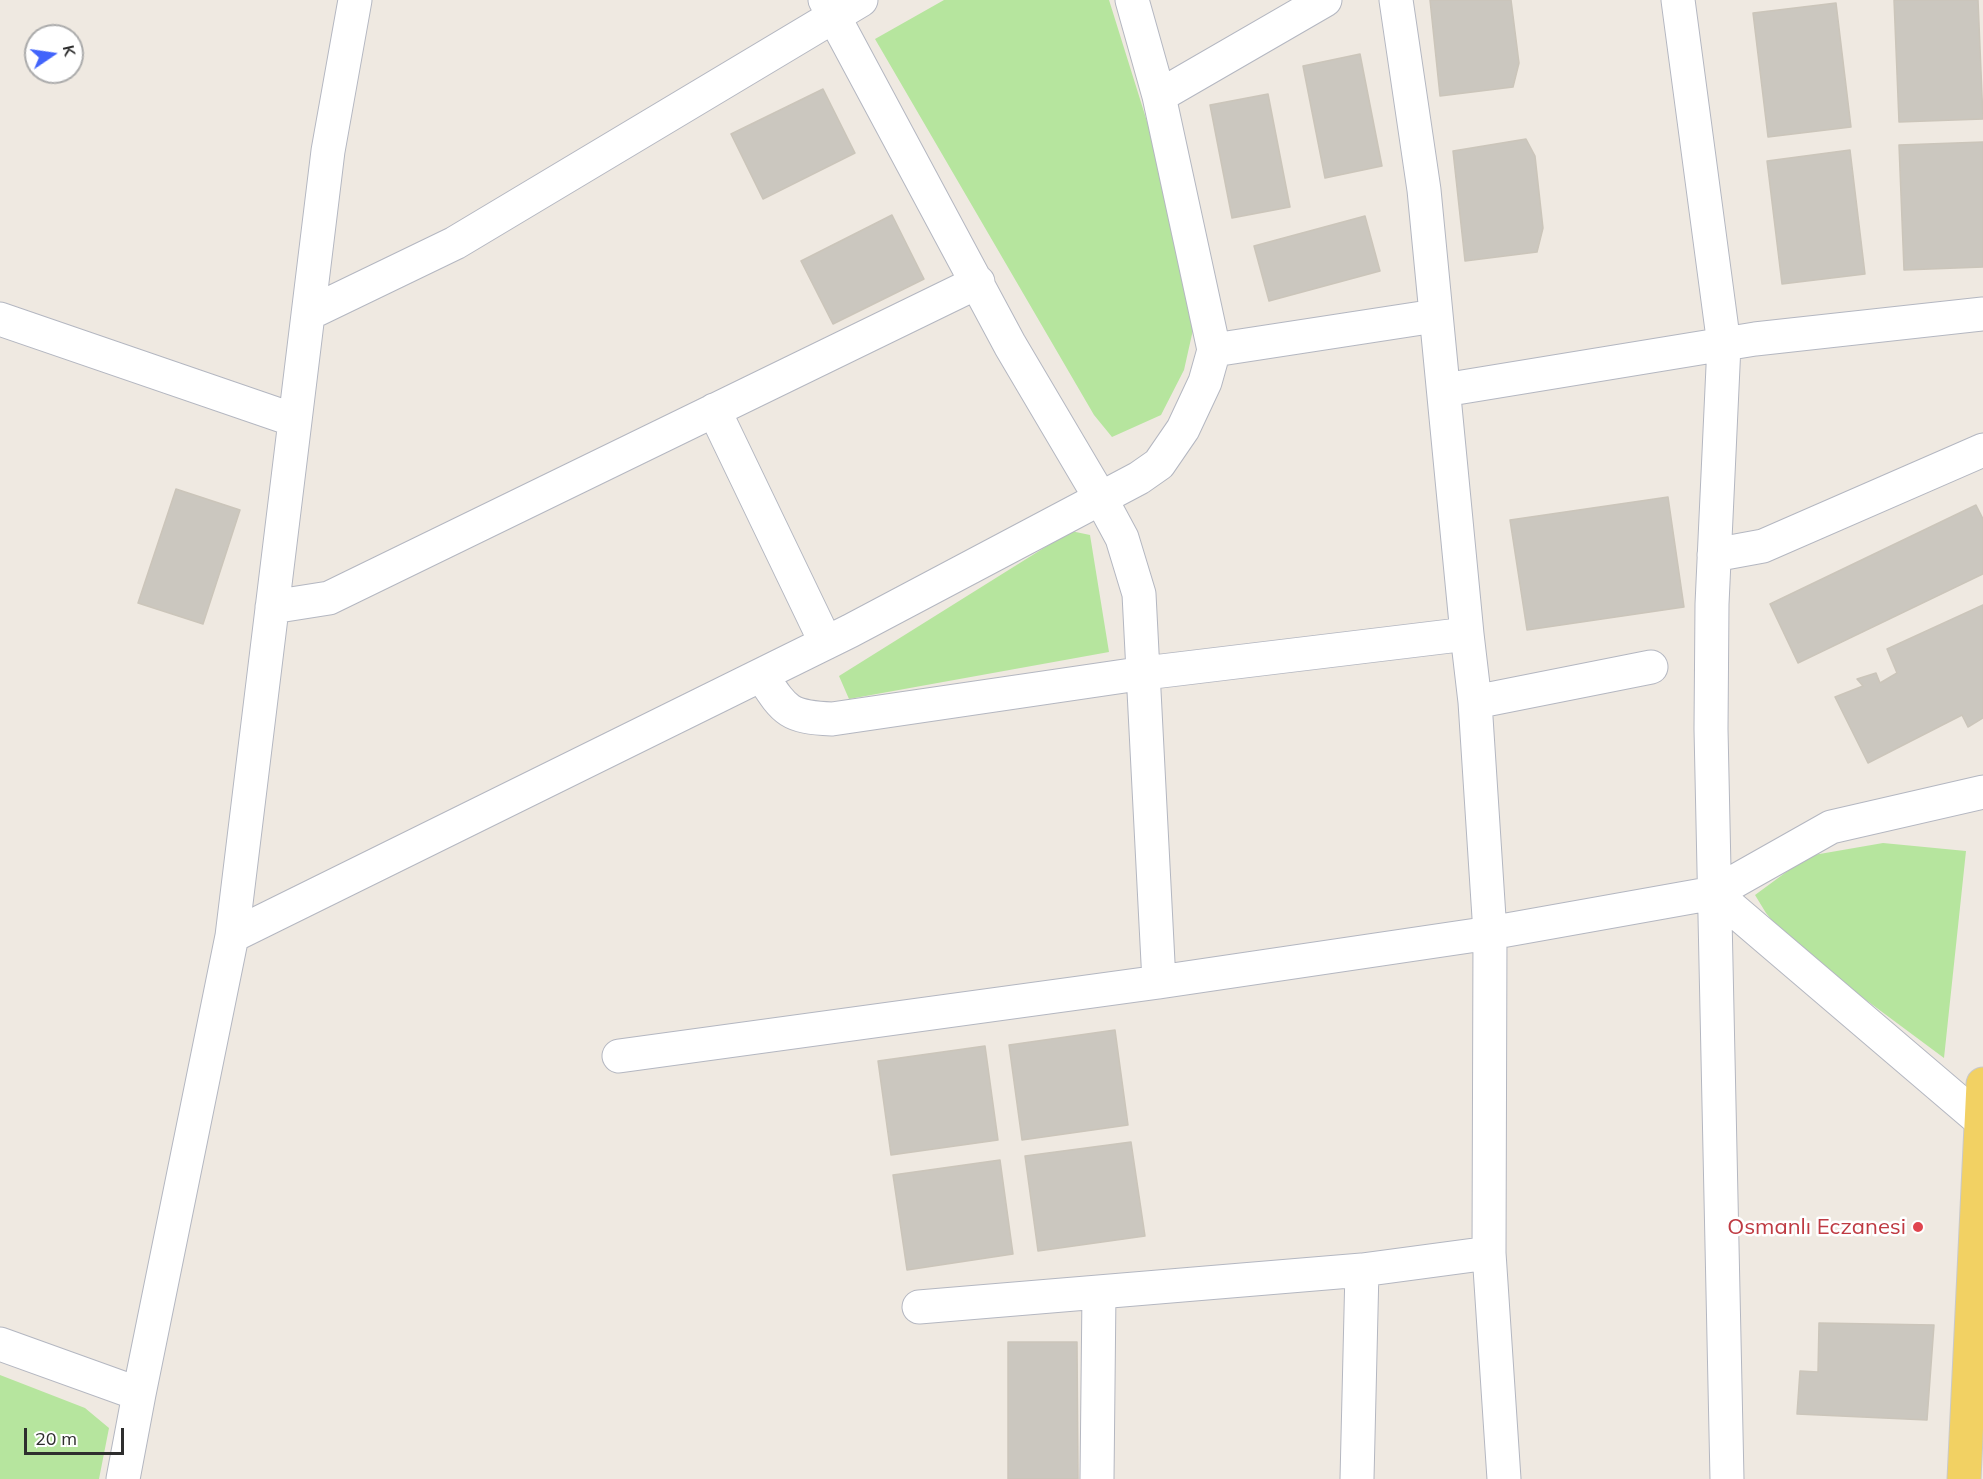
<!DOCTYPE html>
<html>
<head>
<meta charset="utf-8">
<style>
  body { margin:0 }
  #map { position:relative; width:1983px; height:1479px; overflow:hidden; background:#efe9e1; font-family:Mulish,sans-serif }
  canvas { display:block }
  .north { position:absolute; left:24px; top:24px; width:60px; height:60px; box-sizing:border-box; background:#fff; border:2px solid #ababab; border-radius:50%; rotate:77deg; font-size:16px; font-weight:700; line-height:24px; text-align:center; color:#2e2e2e }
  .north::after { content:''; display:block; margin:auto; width:21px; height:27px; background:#4264fb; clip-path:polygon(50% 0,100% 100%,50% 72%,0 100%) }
  .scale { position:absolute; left:24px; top:1428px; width:100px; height:27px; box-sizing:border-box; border:3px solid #2e2e2e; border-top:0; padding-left:8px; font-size:18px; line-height:21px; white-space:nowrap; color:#2e2e2e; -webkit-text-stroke:4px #fff; paint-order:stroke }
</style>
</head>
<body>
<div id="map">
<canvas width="1983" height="1479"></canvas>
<div class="north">K</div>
<div class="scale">20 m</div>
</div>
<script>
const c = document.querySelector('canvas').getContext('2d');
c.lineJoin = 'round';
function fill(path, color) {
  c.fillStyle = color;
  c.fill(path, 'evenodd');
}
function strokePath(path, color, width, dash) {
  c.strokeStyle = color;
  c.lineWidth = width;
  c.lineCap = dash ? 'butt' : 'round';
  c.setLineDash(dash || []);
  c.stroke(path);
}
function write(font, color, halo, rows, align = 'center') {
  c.font = font + ' Mulish,sans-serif';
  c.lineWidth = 5;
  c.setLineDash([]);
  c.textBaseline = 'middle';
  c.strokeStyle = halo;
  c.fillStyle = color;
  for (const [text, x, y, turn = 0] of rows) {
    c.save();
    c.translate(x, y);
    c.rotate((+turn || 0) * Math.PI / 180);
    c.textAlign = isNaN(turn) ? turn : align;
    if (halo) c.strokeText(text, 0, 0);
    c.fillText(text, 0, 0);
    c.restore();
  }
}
const green = new Path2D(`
  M944,0H1109L1201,294L1184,370L1161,415L1112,437L1094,415L875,39Z
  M1071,531L1090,535L1109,652L849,699L839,676Z
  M1883,843L1966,851L1944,1058L1792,945L1766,913L1755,895L1808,856Z
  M0,1375L85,1408L109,1428L99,1479H0Z`);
const building = new Path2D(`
  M1430,0H1511L1519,63L1513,87L1440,96Z
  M1894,0H1978L1983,119L1899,122Z
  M1836,3L1851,127L1768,137L1753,13Z
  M1360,54L1382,166L1325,178L1303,66Z
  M823,89L855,153L763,199L731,134Z
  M1268,94L1290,207L1232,218L1210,105Z
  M1526,139L1535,156L1543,228L1537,252L1465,261L1453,151Z
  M1983,142V267L1904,270L1899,145Z
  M1850,150L1865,274L1782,284L1767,161Z
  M892,215L924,279L833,324L801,261Z
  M1365,216L1380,271L1269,301L1254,246Z
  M176,489L240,510L203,624L138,603Z
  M1668,497L1684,607L1527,630L1510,520Z
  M1976,505L1983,519V574L1798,663L1770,604Z
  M1983,605V718L1968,727L1962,715L1868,763L1835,697L1863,686L1857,679L1876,673L1880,683L1897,673L1887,649Z
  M1115,1030L1128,1125L1022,1140L1009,1045Z
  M985,1046L998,1140L891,1155L878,1061Z
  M1131,1142L1145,1236L1038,1251L1025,1156Z
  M1000,1160L1013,1254L907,1270L893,1175Z
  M1819,1323L1934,1325L1927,1420L1797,1414L1800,1371L1818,1372Z
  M1008,1342H1077L1078,1479H1008Z`);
const minor = new Path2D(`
  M825,0L1010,345L1101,499L1122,538L1139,594L1159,982
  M1396,0L1424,190L1467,634L1475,702L1490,933L1489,1253L1504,1479
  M1678,0L1724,345L1712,604L1711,729L1727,1479
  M1159,96L1325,0
  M308,314L455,243L861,0
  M0,319L294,420
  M1214,350L1435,316
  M1444,390L1755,339L1983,314
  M714,410L826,643
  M1714,555L1763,546L1983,450
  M272,607L329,598L978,282
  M762,676C785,711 788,717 832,719L1145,673L1467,634
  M1475,702L1651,667
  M1714,893L1980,1120
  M232,936L850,631L1139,478L1159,464L1183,429L1205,382L1214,350L1159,96L1132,0
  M619,1056L1159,982L1490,933L1714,893L1831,827L1983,792
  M919,1307L1362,1270L1489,1253
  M0,1344L139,1394
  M123,1479L139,1394L232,936L328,151L355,0
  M1097,1479L1099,1292
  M1357,1479L1362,1270`);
const major = new Path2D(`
  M1964,1479L1983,1084`);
const markers = [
  [1918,1227,6,"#e0444e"]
];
const healthNames = [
  ["Osmanlı Eczanesi",1906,1227]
];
fill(green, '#b6e59e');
fill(building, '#cbc7bf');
strokePath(building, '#cbc5ba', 1.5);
strokePath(minor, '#b4b7c1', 35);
strokePath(major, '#c9c9c9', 35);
strokePath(minor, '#fff', 33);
strokePath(major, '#f2d163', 33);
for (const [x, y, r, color] of markers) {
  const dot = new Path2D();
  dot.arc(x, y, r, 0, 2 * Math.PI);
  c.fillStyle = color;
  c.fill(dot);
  strokePath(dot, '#fff', 2);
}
write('22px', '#be3a42', '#fff', healthNames, 'right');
</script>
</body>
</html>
